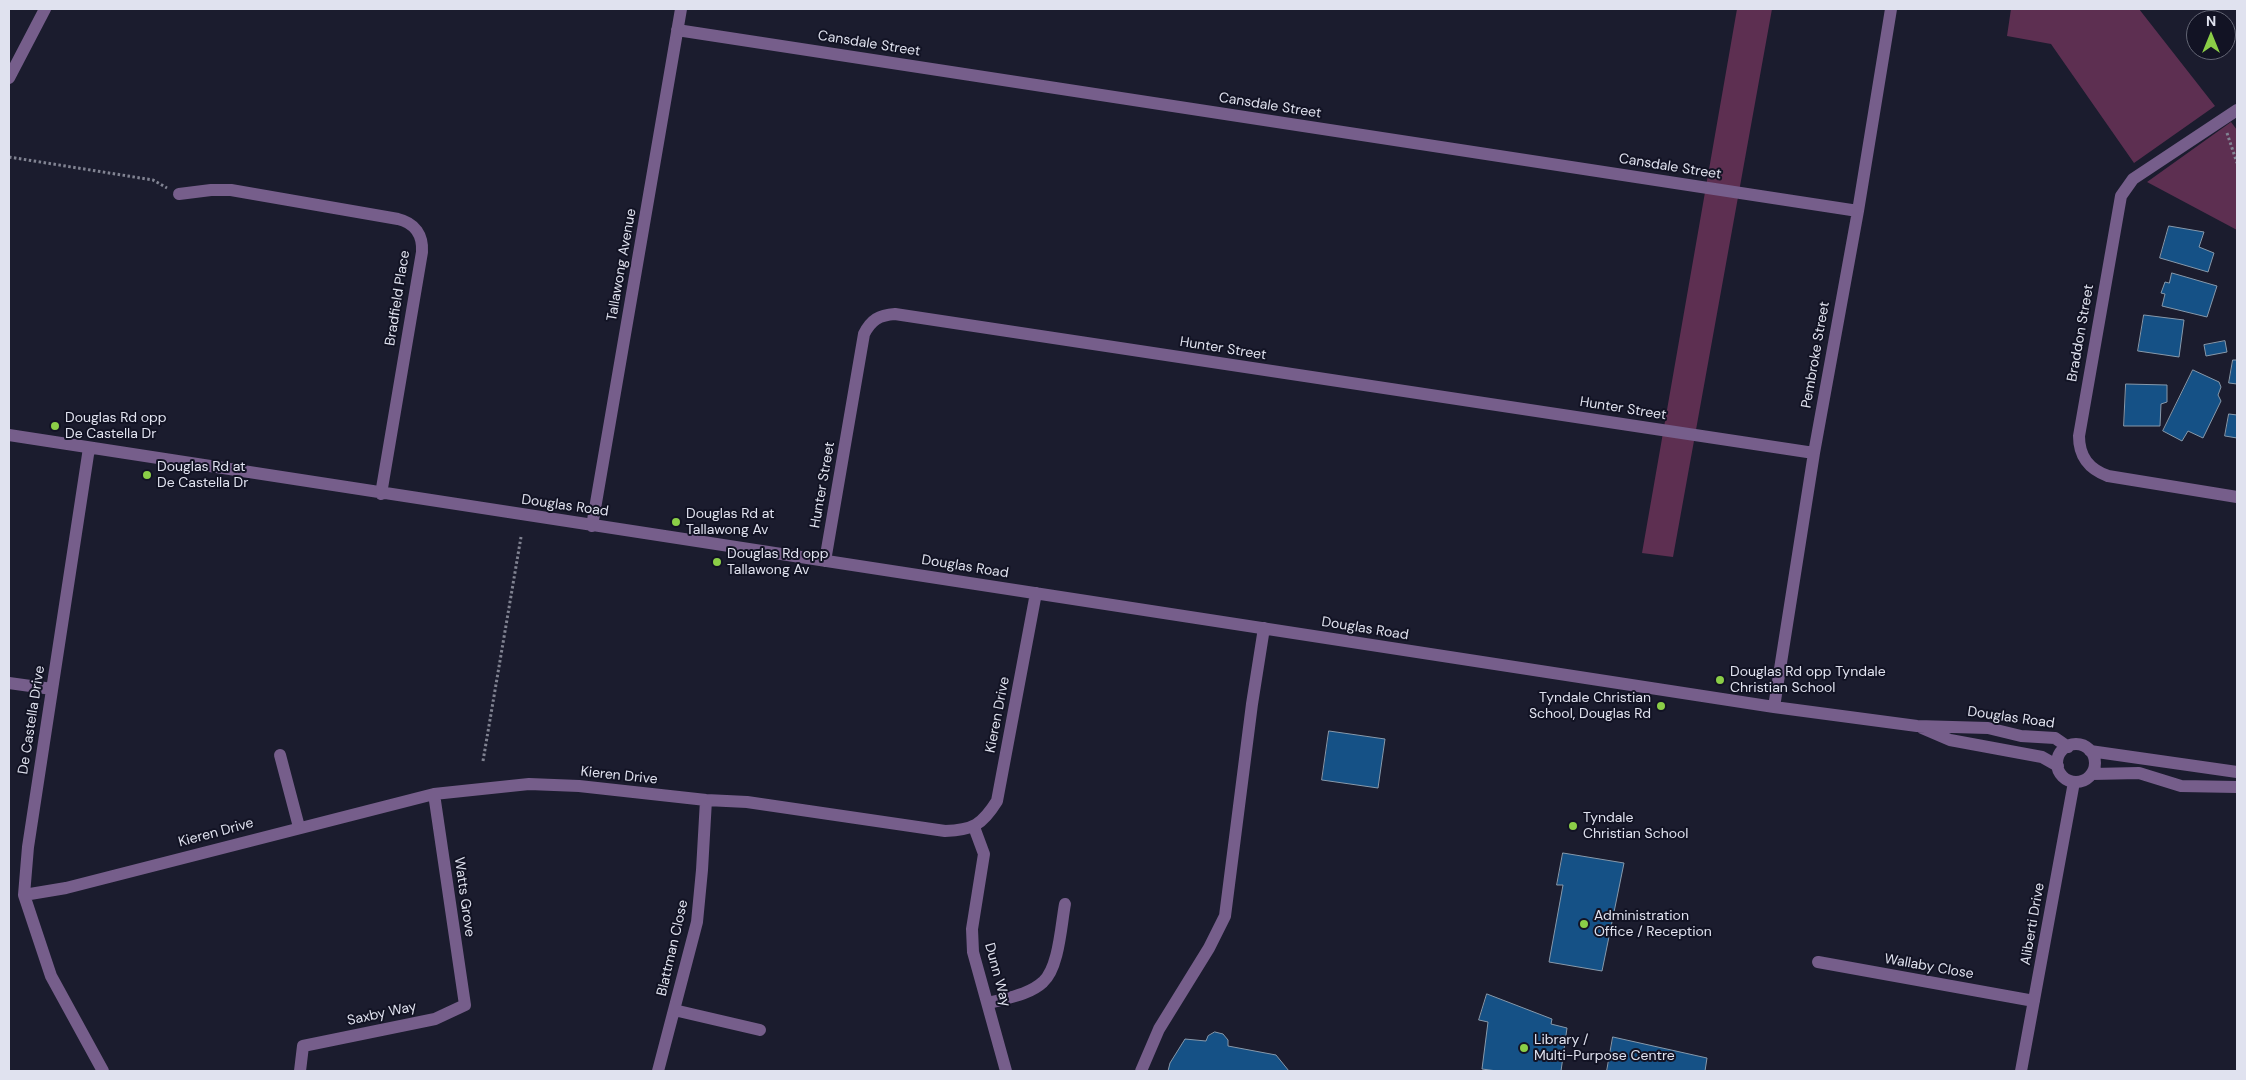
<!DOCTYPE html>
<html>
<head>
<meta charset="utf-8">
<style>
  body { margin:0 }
  #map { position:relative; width:2246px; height:1080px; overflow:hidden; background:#1b1c2e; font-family:"DM Sans",sans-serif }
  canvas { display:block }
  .frame { position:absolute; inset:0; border:10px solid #e0e2ef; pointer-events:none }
  .north { position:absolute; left:2186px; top:10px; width:50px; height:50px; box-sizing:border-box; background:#121324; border:1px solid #646675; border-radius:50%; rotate:0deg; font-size:14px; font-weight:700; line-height:20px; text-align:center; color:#e0e2ef }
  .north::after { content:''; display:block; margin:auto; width:18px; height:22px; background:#8bce47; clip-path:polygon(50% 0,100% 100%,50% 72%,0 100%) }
</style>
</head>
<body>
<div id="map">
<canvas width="2246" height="1080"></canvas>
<div class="frame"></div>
<div class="north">N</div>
</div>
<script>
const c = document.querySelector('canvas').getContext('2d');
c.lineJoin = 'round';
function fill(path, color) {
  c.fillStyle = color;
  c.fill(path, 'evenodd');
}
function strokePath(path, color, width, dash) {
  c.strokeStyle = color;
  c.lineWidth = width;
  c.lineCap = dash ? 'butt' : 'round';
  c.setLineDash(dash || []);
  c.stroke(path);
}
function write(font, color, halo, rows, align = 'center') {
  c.font = font + ' "DM Sans",sans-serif';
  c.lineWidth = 4;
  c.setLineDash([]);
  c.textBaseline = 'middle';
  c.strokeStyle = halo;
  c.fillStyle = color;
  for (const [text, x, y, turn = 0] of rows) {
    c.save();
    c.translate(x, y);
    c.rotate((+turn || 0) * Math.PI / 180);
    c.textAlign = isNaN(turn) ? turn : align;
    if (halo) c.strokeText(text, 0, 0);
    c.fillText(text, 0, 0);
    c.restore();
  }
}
const green = new Path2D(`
  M1737,9H1772L1673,557L1642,553Z
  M2011,9H2139L2215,106L2134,163L2051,44L2007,36Z
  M2231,122L2237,130V230L2147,182Z`);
const building = new Path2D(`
  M2169,226L2204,232L2199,247L2214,253L2208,272L2160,258Z
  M2172,273L2217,286L2207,317L2162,306L2165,294L2161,293L2165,282L2169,283Z
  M2144,315L2184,320L2179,357L2138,351Z
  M2225,341L2227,352L2206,356L2204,345Z
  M2233,360H2237V384L2229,383Z
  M2193,370L2219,382L2221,387L2218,395L2221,401L2203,438L2188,431L2182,441L2163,431Z
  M2126,384L2167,385V402L2161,404L2160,426H2124Z
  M2229,414L2237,415V438L2225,436Z
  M1329,731L1385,739L1378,788L1322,780Z
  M1563,853L1624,863L1602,971L1549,962L1563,885H1557Z
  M1487,994L1552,1019L1551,1024L1567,1028L1561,1071H1497L1482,1069L1488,1022L1479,1020Z
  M1215,1032L1223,1034L1228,1040V1046L1276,1055L1289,1071H1158H1168L1170,1063L1185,1039L1206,1041L1208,1036Z
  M1613,1037L1707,1058L1705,1071H1607Z`);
const path = new Path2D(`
  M2227,133L2237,163
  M9,157L153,180L167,188
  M483,761L521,537`);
const minor = new Path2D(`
  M677,30L1858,211
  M9,78L45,9
  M2237,110L2133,179L2121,196L2079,436C2079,457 2089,469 2108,476L2237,497
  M179,194L211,190H231L398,219C415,223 423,235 422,252L381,494
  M9,435L1774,707L1917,726L1988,728L2021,736L2055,738L2068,747
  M89,448L28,847L24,895L51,976L103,1071
  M592,526L681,9
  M825,561L864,334C871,320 879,315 895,314L1814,453
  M9,683L52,689
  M1774,707L1814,453L1858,211L1891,9
  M1922,728L1950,740L2042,757L2058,766
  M2057 763a19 19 0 1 1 38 0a19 19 0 1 1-38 0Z
  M2090,751L2237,772
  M280,755L299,827
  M2092,774L2139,773L2181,786L2237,787
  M974,827L984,854L972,929L973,952L1006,1071
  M24,895L66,888L434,794L529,784L579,786L706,800L747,802L945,831C973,830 982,825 997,801L1036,593
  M1818,962L2034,1001
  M989,1003C1006,998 1029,995 1043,982C1059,968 1061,925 1065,904
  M674,1010L760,1030
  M300,1071L303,1046L435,1019L465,1005L434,794
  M658,1071L697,922L702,870L706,800
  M1141,1071L1159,1029L1209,948L1225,916L1252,704L1264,628
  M2021,1071L2074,782`);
const markers = [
  [55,426,5,"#8bce47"],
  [147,475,5,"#8bce47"],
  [676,522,5,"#8bce47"],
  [717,562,5,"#8bce47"],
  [1720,680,5,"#8bce47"],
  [1661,706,5,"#8bce47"],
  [1573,826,5,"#8bce47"],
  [1584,924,5,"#8bce47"],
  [1524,1048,5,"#8bce47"]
];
const streetNames = [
  ["Cansdale Street",869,44,9],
  ["Cansdale Street",1270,106,9],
  ["Cansdale Street",1670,167,9],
  ["Tallawong Avenue",622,265,-80],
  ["Bradfield Place",398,298,-81],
  ["Braddon Street",2081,333,-80],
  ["Hunter Street",1223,349,9],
  ["Pembroke Street",1816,355,-80],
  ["Hunter Street",1623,409,9],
  ["Hunter Street",823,485,-80],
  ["Douglas Road",565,506,8],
  ["Douglas Road",965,567,9],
  ["Douglas Road",1365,629,9],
  ["Kieren Drive",998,715,-79],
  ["Douglas Road",2011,718,8],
  ["De Castella Drive",32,720,-81],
  ["Kieren Drive",619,776,6],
  ["Kieren Drive",216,833,-15],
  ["Watts Grove",464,897,82],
  ["Aliberti Drive",2033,924,-80],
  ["Blattman Close",673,948,-77],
  ["Wallaby Close",1929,967,10],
  ["Dunn Way",997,975,75],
  ["Saxby Way",382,1014,-12]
];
const poiNames = [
  ["Douglas Rd opp",65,418],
  ["De Castella Dr",65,434],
  ["Douglas Rd at",157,467],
  ["De Castella Dr",157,483],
  ["Douglas Rd at",686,514],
  ["Tallawong Av",686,530],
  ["Douglas Rd opp",727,554],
  ["Tallawong Av",727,570],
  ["Douglas Rd opp Tyndale",1730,672],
  ["Christian School",1730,688],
  ["Tyndale Christian",1651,698,"right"],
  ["School, Douglas Rd",1651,714,"right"],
  ["Tyndale",1583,818],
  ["Christian School",1583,834],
  ["Administration",1594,916],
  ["Office / Reception",1594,932],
  ["Library /",1534,1040],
  ["Multi-Purpose Centre",1534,1056]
];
fill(green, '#5d2f51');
fill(building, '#155186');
strokePath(building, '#8799ab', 1);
strokePath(path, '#818392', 3, [2.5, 2.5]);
strokePath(minor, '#765e8b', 12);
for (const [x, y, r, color] of markers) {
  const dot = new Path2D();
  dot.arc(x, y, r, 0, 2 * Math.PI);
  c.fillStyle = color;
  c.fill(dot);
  strokePath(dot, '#121324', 2);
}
write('14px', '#e0e2ef', '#121324', streetNames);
write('14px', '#e0e2ef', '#121324', poiNames, 'left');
</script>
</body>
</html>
